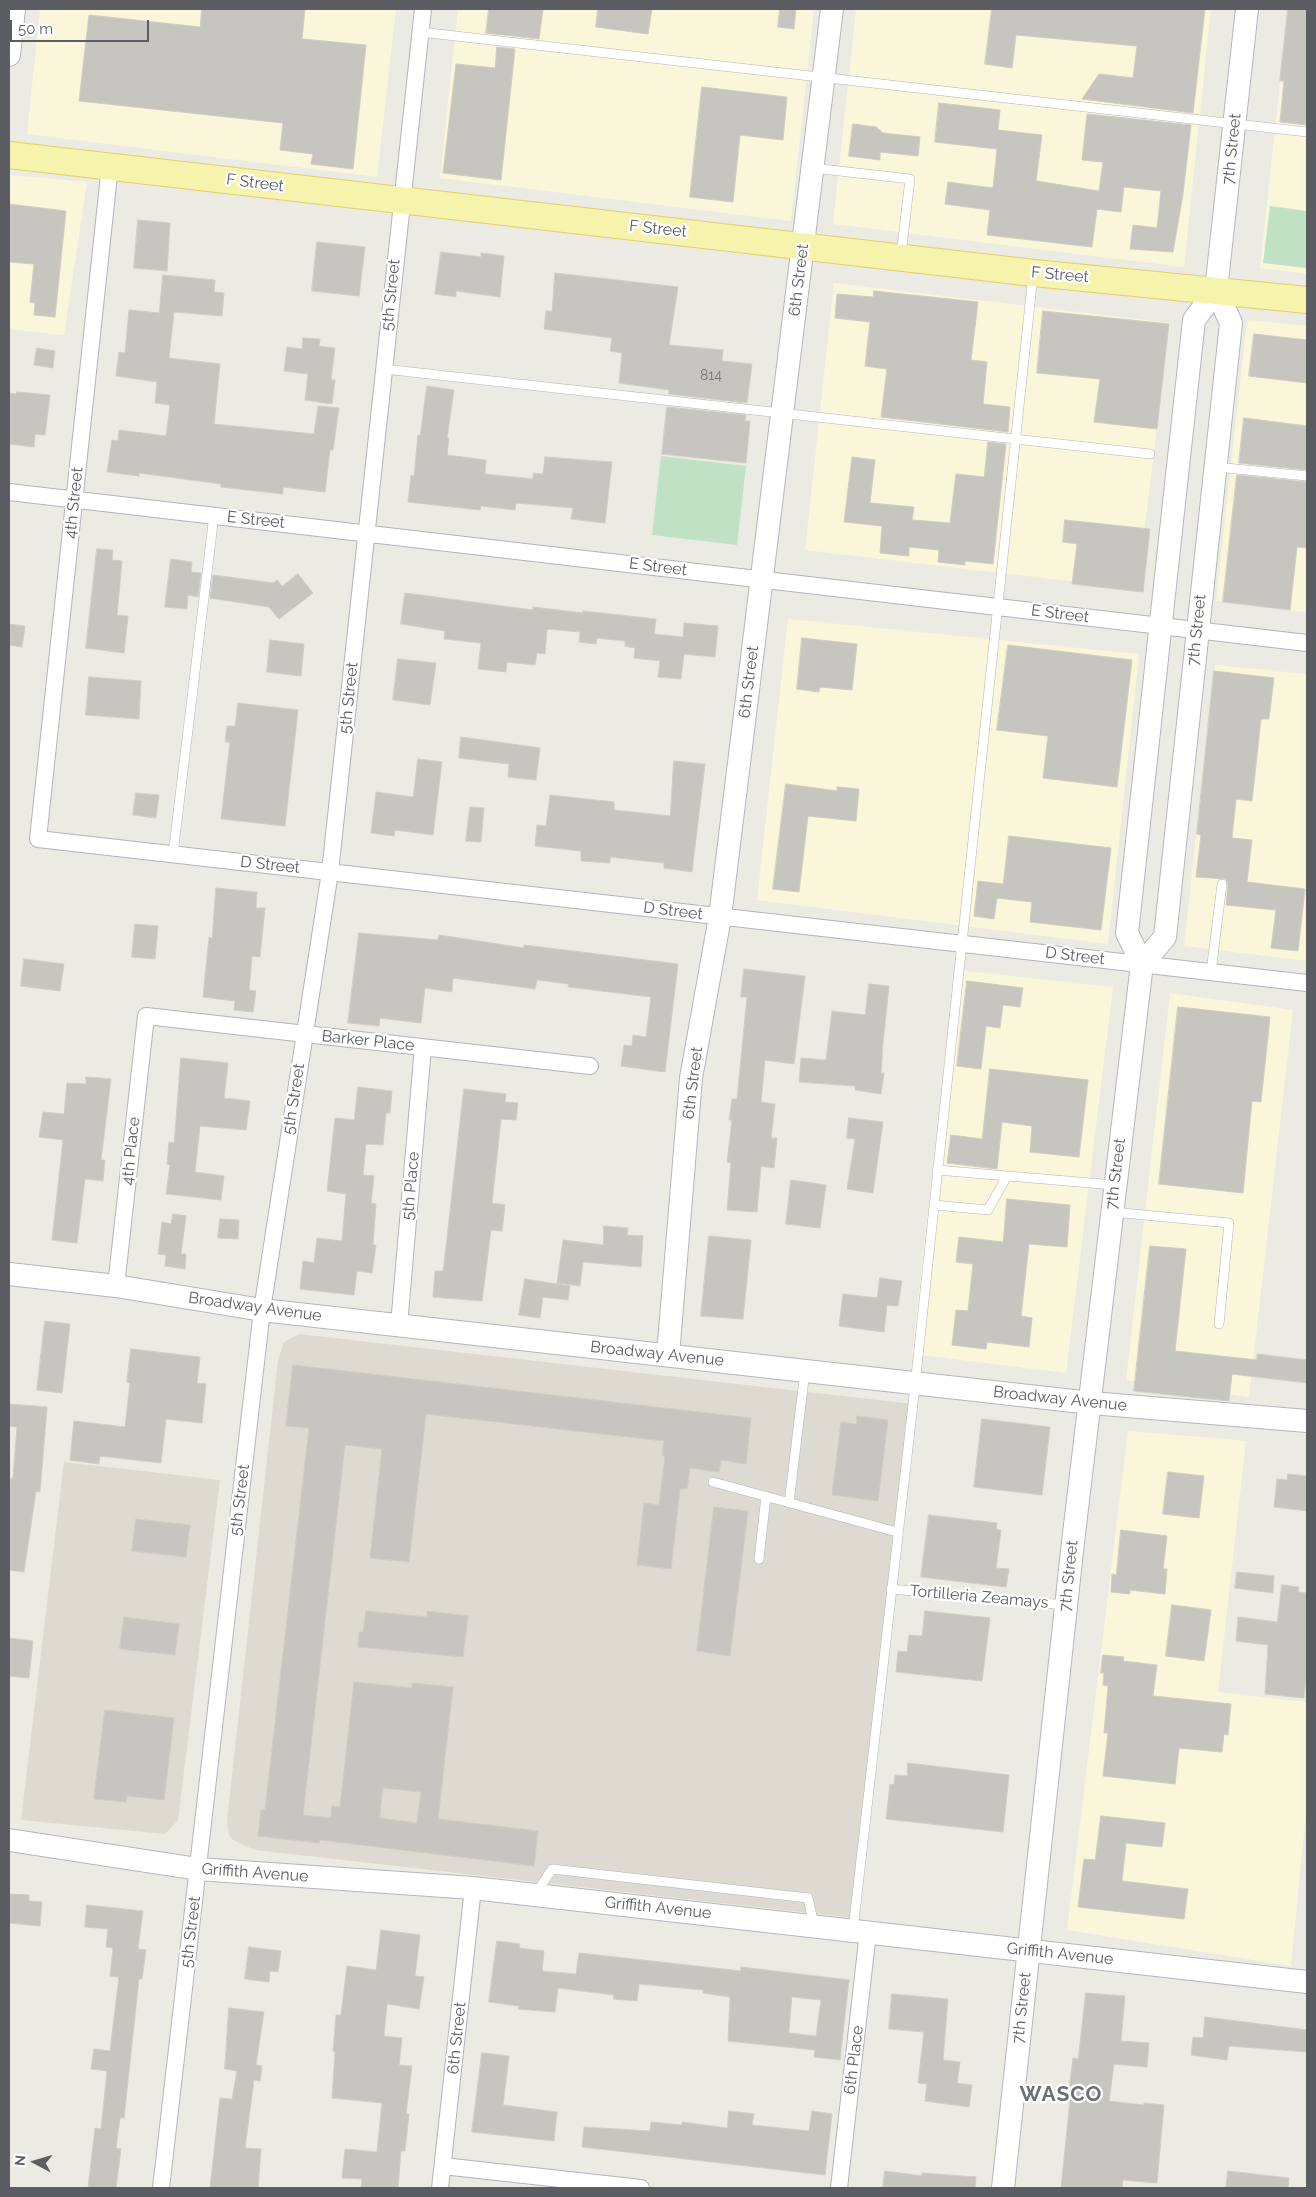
<!DOCTYPE html>
<html>
<head>
<meta charset="utf-8">
<style>
  body { margin:0 }
  #map { position:relative; width:1316px; height:2197px; overflow:hidden; background:#ecebe3; font-family:Raleway,sans-serif }
  canvas { display:block }
  .frame { position:absolute; inset:0; border:10px solid #5b5d62; pointer-events:none }
  .north { position:absolute; left:10px; top:2137px; width:50px; height:50px; -webkit-text-stroke:4px #fff; paint-order:stroke; rotate:276deg; font-size:14px; font-weight:700; line-height:20px; text-align:center; color:#5b5d62 }
  .north::after { content:''; display:block; margin:auto; width:18px; height:22px; background:#5b5d62; clip-path:polygon(50% 0,100% 100%,50% 72%,0 100%) }
  .scale { position:absolute; left:10px; top:20px; width:139px; height:22px; box-sizing:border-box; border:2px solid #5b5d62; border-top:0; padding-left:6px; font-size:15px; line-height:18px; white-space:nowrap; color:#5b5d62; -webkit-text-stroke:4px #fff; paint-order:stroke }
</style>
</head>
<body>
<div id="map">
<canvas width="1316" height="2197"></canvas>
<div class="frame"></div>
<div class="north">N</div>
<div class="scale">50 m</div>
</div>
<script>
const c = document.querySelector('canvas').getContext('2d');
c.lineJoin = 'round';
function fill(path, color) {
  c.fillStyle = color;
  c.fill(path, 'evenodd');
}
function strokePath(path, color, width, dash) {
  c.strokeStyle = color;
  c.lineWidth = width;
  c.lineCap = dash ? 'butt' : 'round';
  c.setLineDash(dash || []);
  c.stroke(path);
}
function write(font, color, halo, rows, align = 'center') {
  c.font = font + ' Raleway,sans-serif';
  c.lineWidth = 4.5;
  c.setLineDash([]);
  c.textBaseline = 'middle';
  c.strokeStyle = halo;
  c.fillStyle = color;
  for (const [text, x, y, turn = 0] of rows) {
    c.save();
    c.translate(x, y);
    c.rotate((+turn || 0) * Math.PI / 180);
    c.textAlign = isNaN(turn) ? turn : align;
    if (halo) c.strokeText(text, 0, 0);
    c.fillText(text, 0, 0);
    c.restore();
  }
}
const commercial = new Path2D(`
  M40,9H396L377,177L27,134Z
  M458,9H814L791,221L440,178Z
  M856,9H1211L1184,267L833,224Z
  M1288,9H1307V274L1260,268Z
  M9,175L87,182L64,335L9,329Z
  M834,283L1170,323L1137,589L805,550Z
  M1247,320L1307,326V612L1216,601Z
  M788,619L1139,654L1108,944L757,900Z
  M1215,665L1307,674V961L1184,946Z
  M955,970L1113,987L1066,1373L912,1354Z
  M1170,993L1293,1010L1249,1397L1126,1380Z
  M1128,1431L1246,1441L1218,1692L1307,1702V1801L1291,1966L1067,1930Z`);
const education = new Path2D(`
  M299,1334L913,1404L854,1918L255,1850L233,1840L229,1835L227,1820L278,1360L284,1342Z
  M64,1462L220,1480L178,1820L165,1834L21,1820Z`);
const green = new Path2D(`
  M1270,206L1307,211V268L1263,263Z
  M661,456L746,466L737,545L652,535Z`);
const building = new Path2D(`
  M202,9H305L302,39L366,45L353,169L311,164L313,154L280,150L283,123L79,101L89,15L200,27Z
  M489,9H543L539,39L486,33Z
  M598,9H652L648,34L596,27Z
  M780,9H796L794,29L778,27Z
  M992,9H1205L1193,113L1082,99L1099,74L1133,78L1137,46L1016,35L1012,68L985,64Z
  M1288,9H1307V125L1280,122L1284,81H1280Z
  M497,47L515,49L501,180L443,173L456,64L495,68Z
  M702,87L787,97L783,140L740,135L733,202L690,197Z
  M939,103L1000,110L998,130L1042,135L1036,181L1099,191L1103,162L1082,160L1087,114L1191,125L1183,194L1173,252L1130,249L1133,225L1157,228L1161,191L1124,187L1121,212L1097,209L1092,247L987,235L990,210L945,204L948,182L993,188L997,149L935,142Z
  M853,124L876,127L883,133L920,137L918,156L880,152V160L849,156Z
  M9,204L66,211L55,317L34,315L35,303L30,302L34,264L9,262Z
  M138,220L170,223L167,271L134,268Z
  M317,242L365,247L359,296L312,291Z
  M441,252L481,257V253L504,256L500,297L456,291V297L435,294Z
  M555,273L678,287L669,345L723,350L722,361L752,364L747,403L669,394V390L619,383L622,353L610,351L612,338L544,329L546,311H552Z
  M163,275L215,280L214,292L224,293L222,316L174,312L169,358L220,364L214,424L314,434L318,406L339,408L333,450H330L325,492L283,487V494L221,487V484L139,473V476L107,472L112,440L118,441L119,430L166,436L170,405L155,403L157,382L116,376L119,352L125,353L129,310L159,313Z
  M874,291L978,302L971,360L987,362L983,404L1010,407L1008,432L881,417L887,369L865,366L870,322L835,318L837,294L873,297Z
  M1043,311L1169,324L1157,429L1094,422L1100,379L1037,373Z
  M1254,334L1307,340V383L1249,376Z
  M303,338L320,339L319,346L335,348L331,380H335L332,404L305,400L308,374L284,371L287,347L302,349Z
  M37,348L55,351L53,368L34,365Z
  M427,386L454,390L447,438H449L447,455L486,460L485,474L533,479V473L543,474L545,457L612,462L605,523L571,519L573,508L516,503L515,510L481,506L480,510L408,502L411,475L414,476L418,435L420,436Z
  M17,392L50,395L45,435L35,434L34,447L9,444V393L16,394Z
  M667,407L746,415L745,421H750L746,463L662,454Z
  M1244,418L1307,426V470L1239,463Z
  M988,442L1006,444L993,564L965,561V565L938,562L939,550L909,547V556L880,553L882,526L844,522L852,457L875,460L870,503L914,507L912,520L950,523L956,474L984,477Z
  M1237,475L1307,482V548L1297,547L1290,610L1223,602Z
  M1065,520L1150,529L1143,592L1072,584L1077,544L1063,542Z
  M97,549L113,550L112,560L122,561L117,615L128,616L124,653L86,648Z
  M171,559L192,562L191,572L201,573L198,597L188,595L187,609L165,607Z
  M298,574L313,593L279,619L269,607L210,598L213,575L273,583L277,580L282,586Z
  M405,593L533,610V607L583,613V611L656,619L654,634L683,637L684,623L718,626L715,657L684,654L681,679L658,677L660,661L634,658L635,648L625,646V641L597,638L596,644L579,642L580,632L547,629L545,654L537,653L535,665L507,662L506,672L478,669L481,643L444,639L445,631L401,624Z
  M9,624L25,626L22,647L9,645Z
  M802,638L857,644L852,690L820,687L819,692L797,689Z
  M270,640L304,644L301,676L267,672Z
  M1008,645L1132,660L1117,787L1043,778L1048,736L997,730Z
  M398,659L436,663L430,705L393,700Z
  M1214,671L1274,678L1269,719H1261L1252,801L1236,799L1232,838L1252,840L1247,882L1305,889L1298,951L1271,948L1276,910L1226,905L1228,885L1226,879L1196,877L1201,835L1197,834Z
  M89,677L141,681L139,719L86,715Z
  M238,703L298,710L285,826L221,819L230,742H225L227,726H235Z
  M461,737L540,748L536,780L508,777L509,764L459,758Z
  M418,759L442,762L433,835L395,830L394,836L371,833L376,792L413,797Z
  M674,761L705,764L692,872L664,868V863L610,857V863L581,861V851L535,846L537,825L546,826L550,795L614,802V810L670,816Z
  M786,784L837,791V787L859,789L856,821L808,816L799,892L773,889Z
  M136,793L159,795L156,818L133,815Z
  M470,807L484,808L481,842L466,841Z
  M1009,836L1111,848L1101,930L1030,922L1032,902L997,898L994,919L974,916L978,881L1003,884Z
  M216,888L257,892L256,908H265L260,957L252,956L249,990L256,991L253,1012L234,1010L235,1001L203,997L209,937L212,938Z
  M135,924L158,926L155,959L132,957Z
  M359,933L438,940L439,935L524,948V945L678,964L665,1072L621,1066L624,1045L632,1046L633,1035L646,1037L651,997L568,987L569,984L537,980L535,989L453,978L452,992L425,988L421,1023L380,1018L379,1026L348,1023Z
  M24,959L64,964L60,991L21,986Z
  M744,969L805,976L794,1064L765,1060L761,1102L775,1104L771,1138H777L774,1168L761,1166L757,1212L727,1210L731,1163L727,1162L732,1120H729L732,1099H737L747,997H741Z
  M967,981L1023,988L1020,1007L1003,1005L1000,1028L986,1026L981,1069L957,1066Z
  M869,984L889,986L883,1043L881,1073H884L881,1094L855,1090V1086L799,1082L801,1058L826,1060L832,1011L865,1015Z
  M1178,1007L1270,1017L1261,1102L1252,1101L1243,1193L1159,1184Z
  M181,1058L228,1063L224,1098L250,1101L246,1130L200,1126L195,1172L224,1176L221,1200L166,1194L170,1165L167,1164L169,1142L174,1143Z
  M990,1069L1088,1080L1079,1157L1030,1152L1032,1126L1002,1122L997,1169L947,1163L951,1135L982,1139Z
  M86,1077L111,1079L101,1160H105L103,1181L85,1179L77,1243L52,1240L63,1140L39,1137L43,1112L64,1114L67,1083L86,1084Z
  M358,1087L392,1091L390,1113H386L383,1145L366,1144L363,1175L374,1176L371,1203L376,1204L373,1245H376L372,1273L357,1271L354,1295L300,1289L303,1261L314,1263L317,1238L342,1241L346,1194L327,1191L335,1118L354,1120Z
  M464,1089L506,1094L505,1102L518,1103L516,1120L501,1119L492,1203L505,1205L502,1231L491,1230L482,1301L433,1297L435,1271H443Z
  M849,1118L883,1122L873,1193L847,1189L855,1139L847,1138Z
  M791,1180L826,1185L820,1228L786,1224Z
  M1007,1199L1070,1205L1067,1247L1029,1244L1021,1316L1032,1318L1029,1347L987,1342L986,1349L952,1345L956,1310L968,1311L973,1264L956,1262L959,1237L1003,1242Z
  M173,1214L186,1216L181,1254H186L185,1269L165,1266L166,1255L158,1254L162,1222L171,1224Z
  M220,1219L239,1220L238,1239L218,1238Z
  M604,1226L628,1228L627,1235L643,1236L641,1267L583,1262L580,1286L557,1283L563,1240L603,1245Z
  M709,1236L751,1240L743,1319L701,1316Z
  M1150,1246L1186,1249L1175,1351L1257,1360V1354L1307,1360V1383L1232,1374L1229,1401L1134,1391Z
  M880,1278L902,1281L898,1306L887,1305L884,1332L839,1326L843,1294L877,1298Z
  M525,1279L570,1286L568,1300L543,1297L540,1318L519,1315Z
  M45,1321L70,1324L62,1393L37,1390Z
  M131,1349L200,1357L197,1383L206,1384L202,1423L166,1419L161,1463L100,1456L99,1464L70,1460L74,1421L125,1427L130,1383L127,1382Z
  M293,1365L751,1418L746,1464L721,1460L719,1472L690,1468L687,1489H680L671,1569L637,1565L644,1503L659,1505L665,1456L662,1455L664,1441L426,1414L409,1562L370,1558L382,1449L345,1445L303,1815L331,1818L332,1806L340,1807L354,1682L412,1688V1683L453,1687L438,1819L538,1831L534,1866L320,1840L319,1843L258,1836L261,1810H265L309,1428L286,1426ZM383,1788L421,1792L417,1823L380,1818Z
  M9,1404L47,1407L40,1492L36,1491L24,1572L9,1570V1495L11,1478H13L17,1427L9,1426Z
  M857,1416L888,1420L878,1501L832,1495L841,1422L856,1424Z
  M982,1419L1050,1427L1042,1495L974,1487Z
  M1168,1472L1204,1476L1199,1518L1163,1514Z
  M1288,1474L1306,1476L1307,1511L1274,1507L1277,1479L1287,1480Z
  M714,1507L748,1511L730,1656L697,1651Z
  M929,1515L997,1523L996,1529L1001,1530L996,1568L1009,1569L1006,1587L921,1577Z
  M136,1519L190,1525L186,1557L132,1551Z
  M1121,1530L1167,1536L1163,1569H1167L1165,1594L1130,1590V1594L1111,1592L1112,1574L1116,1575Z
  M1237,1572L1274,1576L1273,1593L1235,1588Z
  M1282,1585L1299,1587L1298,1592L1307,1593V1670L1304,1698L1265,1694L1268,1645L1236,1641L1238,1617L1277,1622Z
  M1172,1605L1211,1610L1204,1661L1166,1656Z
  M366,1611L427,1617V1611L468,1616L463,1657L358,1647L359,1632H363Z
  M925,1611L990,1618L982,1681L896,1672L898,1651L907,1652L909,1635L922,1636Z
  M124,1617L179,1624L175,1655L120,1649Z
  M9,1638L33,1641L29,1678L9,1676Z
  M1103,1655L1124,1657L1123,1661L1157,1665L1153,1696L1231,1704L1228,1735L1224,1734L1222,1752L1179,1748L1175,1784L1103,1776L1108,1733H1104L1108,1686L1103,1685L1104,1673H1101Z
  M105,1710L174,1718L164,1800L127,1796L126,1802L94,1799Z
  M908,1763L1009,1775L1003,1832L886,1819L890,1784L894,1785L895,1775L907,1776Z
  M1101,1816L1165,1823L1162,1847L1126,1843L1122,1881L1188,1889L1184,1919L1078,1907L1084,1859L1095,1860Z
  M9,1894L29,1895V1901L42,1902L40,1926L9,1923Z
  M87,1905L143,1911L138,1949L146,1950L142,1979H139L124,2118H120L116,2148L121,2149L116,2188H88L95,2128L101,2129L107,2071L91,2069L94,2049L110,2051L119,1977L110,1976L113,1948L106,1947L108,1929L85,1927Z
  M381,1930L420,1935L415,1976L424,1977L419,2009L387,2004L384,2036L402,2038L399,2065L412,2066L406,2114H409L405,2151H401L398,2188H361L362,2179L342,2178L345,2149L377,2152L382,2103L332,2098L335,2052L333,2051L336,2015H341L347,1966L376,1970Z
  M497,1941L520,1944L519,1948L544,1951L542,1971L576,1974L579,1953L741,1971V1967L849,1980L840,2060L814,2057L815,2050L728,2041L730,1997L703,1993V1990L639,1984L637,2001L613,1999L614,1995L558,1988L555,2012L518,2009L519,2006L489,2002ZM792,1997L821,2000L816,2036L789,2033Z
  M249,1947L281,1951L278,1972L270,1971L269,1982L245,1979Z
  M1086,1993L1125,1996L1121,2041L1149,2043L1147,2067L1114,2064L1109,2101L1144,2105V2103L1164,2105L1157,2183L1123,2180L1122,2188H1061L1071,2090L1069,2089L1073,2058L1078,2059Z
  M892,1994L948,1999L943,2060L960,2062L957,2083L972,2085L969,2107L925,2101L927,2084L918,2083L924,2032L889,2029Z
  M229,2008L264,2012L256,2065L262,2066L260,2081L254,2080L245,2148L261,2149L258,2188H210L220,2098L232,2099L237,2071L225,2069Z
  M1205,2017L1307,2030V2052L1229,2046L1227,2060L1191,2055L1193,2037L1203,2038Z
  M482,2053L509,2056L503,2105L557,2112L554,2141L472,2132Z
  M729,2111L754,2114L752,2125L809,2131L812,2111L832,2114L825,2175L582,2147L584,2127L650,2131L651,2122L682,2125V2122L727,2128Z
  M885,2171L922,2176V2173L976,2177L975,2188L883,2187Z
  M1228,2171L1289,2178L1288,2188H1226Z`);
const lane = new Path2D(`
  M420,32L1307,132
  M813,168L910,179L901,255
  M384,369L1150,454
  M1216,467L1307,476
  M173,854L214,515
  M1211,972L1222,884
  M937,1170L1114,1185
  M934,1205L988,1210L1007,1176
  M1112,1212L1229,1223L1219,1324
  M713,1482L897,1532
  M789,1503L805,1371
  M759,1559L766,1496
  M891,1589L1065,1605
  M535,1895L552,1869L808,1898L814,1925
  M853,1930L913,1404L1033,275`);
const street = new Path2D(`
  M110,166L38,839L1307,983
  M9,492L1307,643
  M116,1286L146,1016L590,1066
  M399,1325L423,1047
  M443,2166L641,2188
  M161,2188L262,1310L330,872L423,9
  M440,2188L473,1888
  M839,2188L868,1932`);
const secondary = new Path2D(`
  M9,55L14,9
  M1142,964L1165,937L1231,323L1216,290
  M9,1274L116,1286L262,1310L1091,1403L1307,1421
  M668,1355L691,1078L720,917L832,9
  M9,1840L198,1869L473,1888L1307,1982
  M1003,2188L1073,1542L1142,964L1127,933L1194,320L1216,290L1247,9`);
const primary = new Path2D(`
  M9,155L1034,273L1307,300`);
const numberNames = [
  ["814",711,376]
];
const streetNames = [
  ["7th Street",1232,149,-84],
  ["F Street",255,183,7],
  ["F Street",658,229,6],
  ["F Street",1060,275,5],
  ["6th Street",799,280,-83],
  ["5th Street",391,295,-84],
  ["4th Street",74,503,-84],
  ["E Street",256,520,6],
  ["E Street",658,567,7],
  ["E Street",1060,614,7],
  ["7th Street",1197,630,-84],
  ["6th Street",749,682,-83],
  ["5th Street",349,698,-84],
  ["D Street",270,865,6],
  ["D Street",673,911,7],
  ["D Street",1075,956,7],
  ["Barker Place",368,1041,6],
  ["6th Street",693,1083,-83],
  ["5th Street",294,1099,-81],
  ["4th Place",131,1151,-84],
  ["7th Street",1116,1174,-83],
  ["5th Place",411,1186,-85],
  ["Broadway Avenue",255,1307,8],
  ["Broadway Avenue",657,1354,6],
  ["Broadway Avenue",1060,1399,6],
  ["5th Street",240,1500,-83],
  ["7th Street",1069,1576,-84],
  ["Tortilleria Zeamays",979,1597,5],
  ["Griffith Avenue",255,1873,4],
  ["Griffith Avenue",658,1908,6],
  ["5th Street",191,1932,-83],
  ["Griffith Avenue",1060,1954,6],
  ["7th Street",1022,2008,-84],
  ["6th Street",457,2038,-84],
  ["6th Place",854,2060,-83]
];
const districtNames = [
  ["WASCO",1061,2095]
];
fill(commercial, '#faf6da');
fill(education, '#dcdad1');
fill(green, '#c1e1c5');
fill(building, '#c7c5c0');
strokePath(building, '#d0cdc2', 1);
strokePath(lane, '#b3b4b9', 10);
strokePath(street, '#b3b4b9', 18);
strokePath(secondary, '#b4b6bb', 24);
strokePath(primary, '#e2ce65', 28);
strokePath(lane, '#fff', 9);
strokePath(street, '#fff', 16);
strokePath(secondary, '#fff', 22);
strokePath(primary, '#f6f3ad', 26);
write('14px', '#76777a', null, numberNames);
write('16px', '#5b5d62', '#fff', streetNames);
c.letterSpacing = '1px';
write('bold 21px', '#6c6f74', '#fff', districtNames);
c.letterSpacing = '0px';
</script>
</body>
</html>
